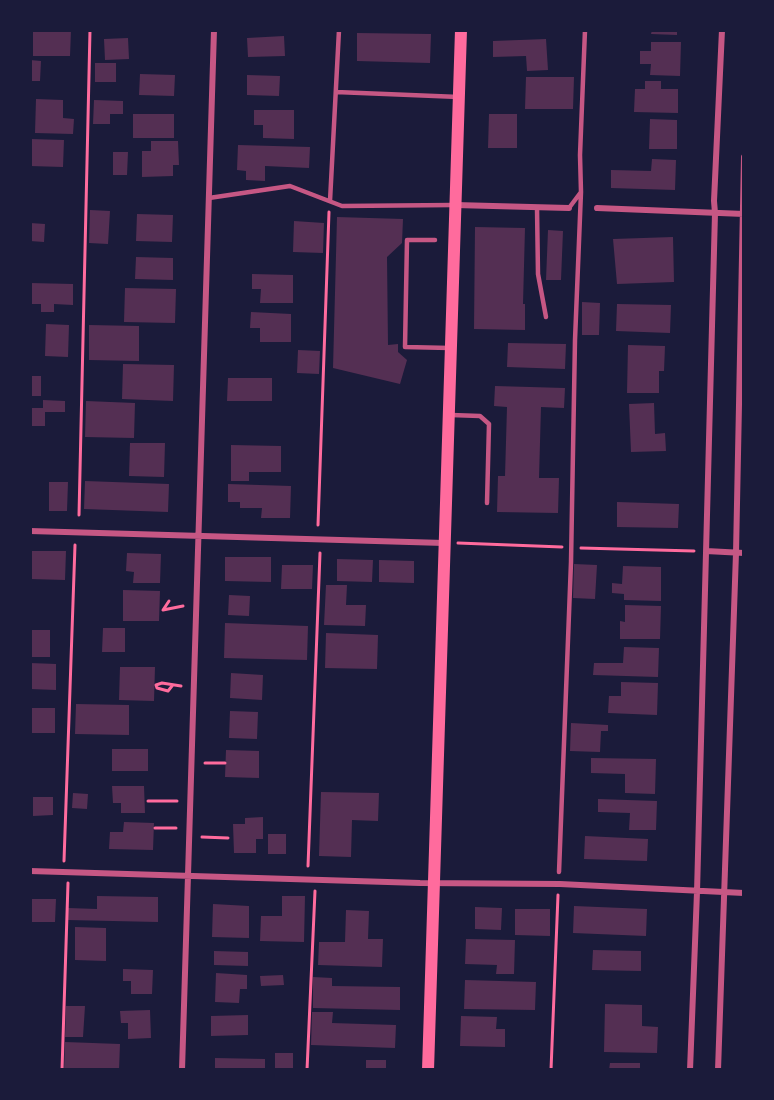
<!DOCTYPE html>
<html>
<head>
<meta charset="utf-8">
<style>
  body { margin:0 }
  #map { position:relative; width:774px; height:1100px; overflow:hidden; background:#1b1b3a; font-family:"Exo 2",sans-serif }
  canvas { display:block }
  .frame { position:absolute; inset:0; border:32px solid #1b1b3a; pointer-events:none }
</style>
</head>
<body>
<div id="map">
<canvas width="774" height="1100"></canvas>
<div class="frame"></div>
</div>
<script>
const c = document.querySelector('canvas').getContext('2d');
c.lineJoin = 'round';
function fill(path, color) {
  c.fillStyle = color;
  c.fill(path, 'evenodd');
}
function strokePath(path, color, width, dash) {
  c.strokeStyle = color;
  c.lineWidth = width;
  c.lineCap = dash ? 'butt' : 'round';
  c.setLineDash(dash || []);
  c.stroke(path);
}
const building = new Path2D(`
  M33,30H71L70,56H33Z
  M652,30H677V35L651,34Z
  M357,33L431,34L430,63L357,61Z
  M284,36L285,56L248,57L247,38Z
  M128,38L129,59L105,60L104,39Z
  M546,39L548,70L527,71L526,56L493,57V41Z
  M651,42H681L680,76L650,75L651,64H640V51H651Z
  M30,60L41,61L40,81H30Z
  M95,63H116V82H95Z
  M140,74L175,75L174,96L139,95Z
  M247,75L280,76L279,96L247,95Z
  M526,77H574L573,109H525Z
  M645,81H661V89H678V113L634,112L635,89H645Z
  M36,99L63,100V118L74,119L73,134L35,133Z
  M94,100L123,101V114H110V124H93Z
  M254,110H294V139L263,138V125H254Z
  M133,114H174V138H133Z
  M489,114H517V148H488Z
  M650,119L677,120V149H649Z
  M30,139L64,140L63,167L30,166Z
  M151,141H178L179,165H173V176L142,177V151H151Z
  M238,145L310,147L309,168L265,166V181L246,180V171L237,170Z
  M113,152H128L127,175H113Z
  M652,159L676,160L675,190L611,188V170L651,171Z
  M90,210L110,211L108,244L89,243Z
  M137,214L173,215L172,242L136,241Z
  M337,217L403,219L402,243L387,257L388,345L398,344V352L407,360L400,384L333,368Z
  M294,221L324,223L323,253L293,252Z
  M30,223L45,224L44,242L30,241Z
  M475,227L525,228L523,304H525V330L474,329Z
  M548,230L563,231L561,280H546Z
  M673,237L674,282L617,284L613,239Z
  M136,257L173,258V280L135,279Z
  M252,274L293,275V303H260L261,289H252Z
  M30,283L73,284V305L54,304V312H41V304H30Z
  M125,288L176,289L175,323L124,322Z
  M582,302L600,303L599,335H582Z
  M617,304L671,305L670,333L616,331Z
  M251,312L291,314V342H260V328H250Z
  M46,324L69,325L68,357L45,356Z
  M89,325L139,326V361L89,360Z
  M508,343L566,344L565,369L507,367Z
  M628,345L665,346L664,371H659V393H627Z
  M298,350L320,351L319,374L297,373Z
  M123,364L174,365L173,401L122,399Z
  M30,376H41V396H30Z
  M228,378H272V401H227Z
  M495,386L565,388L564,408L541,407L539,478H559L558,513L497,512L498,476H505L507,407L494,406Z
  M43,400L65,401V412H45V426H30V408H43Z
  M86,401L135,403L134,438L85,437Z
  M654,403L655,434L665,433L666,451L631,452L629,404Z
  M130,443H165L164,477L129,476Z
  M231,445L281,446V472H249V481H231Z
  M85,481L169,484L168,512L84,509Z
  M49,482H68L67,511H49Z
  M228,484L291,486L290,518H261L262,508H240V502H228Z
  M617,502L679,504L678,528L617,527Z
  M30,551H66L65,580L30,579Z
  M127,553L161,554L160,583H133L134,572L126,571Z
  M225,557H271V582L225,581Z
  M337,559L373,560L372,582L337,581Z
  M379,560L414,561V583L379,582Z
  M574,564L597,565L595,599L573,598Z
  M282,565H313L312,589H281Z
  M623,566L661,567V601L624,600V594L612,593V583L622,584Z
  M326,585H347L346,605H366L365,626L324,625Z
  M123,590L160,591L159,621H123Z
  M229,595L250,596L249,616L228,615Z
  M625,605L661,606L660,639H620V621L625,622Z
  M225,623L308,626L307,660L224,658Z
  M103,628H125V652H102Z
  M30,630H50V657H30Z
  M326,633L378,635L377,669L325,668Z
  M624,647L659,648L658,677L593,675L594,663H623Z
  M30,663L56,664V690L30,689Z
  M120,667H155L154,701L119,700Z
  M231,673L263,675L262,700L230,698Z
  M621,682L658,683L657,715L608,713L609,696H621Z
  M76,704L129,705V735L75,734Z
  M30,708H55V733H30Z
  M230,711L258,712L257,739L229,738Z
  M571,723L608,725V731H601L600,752L570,751Z
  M112,749H148V771H112Z
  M226,750L259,751V778L225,777Z
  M591,758L656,759L655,794L625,793V774L591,773Z
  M112,786H144L145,813H121V803H113Z
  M321,792L379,793L378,821L352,820L351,857L319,856Z
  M73,793L88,794L87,809L72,808Z
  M33,797H53V815L33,816Z
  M598,799L657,801L656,830H629L630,813L598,812Z
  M263,817V839H256V853H234L233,824H245V818Z
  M124,822L154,823L153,850L109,849L110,832H123Z
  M268,834H286V854H268Z
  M585,836L648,839L647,861L584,859Z
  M97,896L158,897V922L67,920L68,908L97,909Z
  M282,896H305L304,942L260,941L261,916H282Z
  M30,899H56L55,922H30Z
  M213,904L249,906V938L212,937Z
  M574,906L647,909L646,936L573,933Z
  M475,907L502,908L501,930L475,929Z
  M515,909H550V936L515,935Z
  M346,910L369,911L368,939H383L382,967L318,965L319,942H345Z
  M75,927L106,928V961L75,960Z
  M466,939L515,940L514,974H496L497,965L465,964Z
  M593,950L641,951V971L592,970Z
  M214,951L248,952V966L214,965Z
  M123,969L153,970L152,994H131V981H123Z
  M216,973L247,975V989H240L239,1003L215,1002Z
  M283,975L284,985L261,986L260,976Z
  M313,977L332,978V986L400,987V1010L313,1008Z
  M465,980L536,982L535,1010L464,1009Z
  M605,1004L642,1005V1026L658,1027L657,1053L604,1052Z
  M66,1006H85L83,1037H65Z
  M150,1010L151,1038L128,1039V1023H121L120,1011Z
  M312,1012H333L332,1023L396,1025L395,1048L311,1045Z
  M248,1015V1035L211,1036V1016Z
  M461,1016L497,1017L496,1029H505V1047L460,1046Z
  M65,1042L120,1044L119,1070H64Z
  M275,1053H293V1070H275Z
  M215,1058L265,1059V1070H215Z
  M366,1060H386V1070H366Z
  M610,1063H640V1070H609Z`);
const path = new Path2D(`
  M79,515L90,30
  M318,525L329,212
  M458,543L562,547
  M581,548L694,551
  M169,601L163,610L183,606
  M172,686L168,691L157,688L156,685L162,683L181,686
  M205,763H225
  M148,801H177
  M155,828H176
  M202,837L228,838
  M64,861L75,545
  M308,866L320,553
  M62,1070L68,883
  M307,1070L315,891
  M551,1070L558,895`);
const service = new Path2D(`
  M336,92L459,97
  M209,198L290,186L342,206L453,205
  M330,201L339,30
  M537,208L538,274L546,317
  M569,208L581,192L580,155L585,30
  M435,240H407L405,347L450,348
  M451,415L480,416L489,424L487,503
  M559,872L571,562L575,340L581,192`);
const minor = new Path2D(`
  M455,205L569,208
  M597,208L744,214
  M30,531L444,543
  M706,551L744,553
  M30,871L420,883L560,884L744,893
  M182,1070L214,30
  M690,1070L697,892L715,213L714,201L722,30
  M718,1070L736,553L744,157`);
const secondary = new Path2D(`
  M428,1070L461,30`);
fill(building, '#542f53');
strokePath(path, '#ff6b9d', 3);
strokePath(service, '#c65784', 4.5);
strokePath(minor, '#c65784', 6);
strokePath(secondary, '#ff6b9d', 12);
</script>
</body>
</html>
